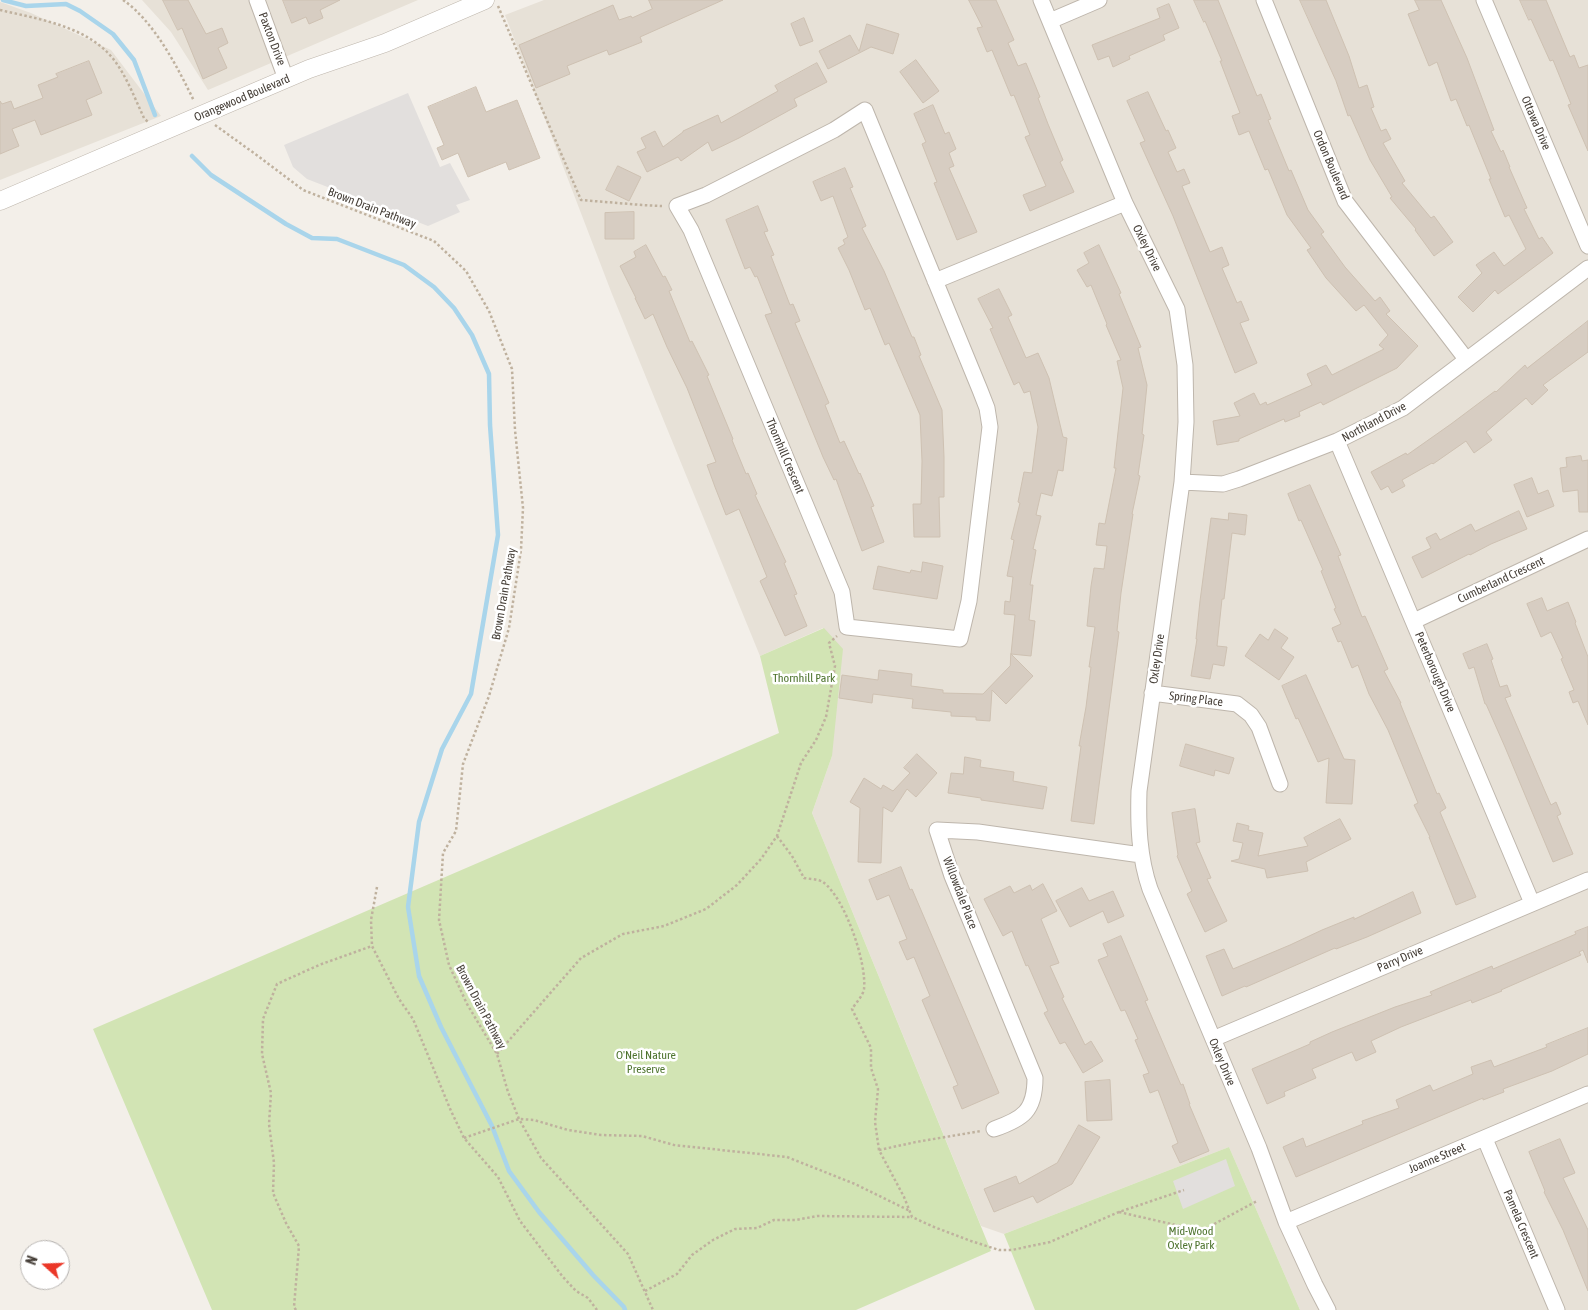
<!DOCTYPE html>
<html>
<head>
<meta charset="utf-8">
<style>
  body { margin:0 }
  #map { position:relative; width:1588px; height:1310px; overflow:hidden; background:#f3efe9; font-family:"Asap Condensed",sans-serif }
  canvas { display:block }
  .north { position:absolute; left:20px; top:1240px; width:50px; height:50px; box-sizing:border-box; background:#fff; border:1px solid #b5b2af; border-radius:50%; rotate:290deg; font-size:14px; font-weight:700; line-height:20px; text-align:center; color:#463f38 }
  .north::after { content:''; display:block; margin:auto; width:18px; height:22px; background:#eb3728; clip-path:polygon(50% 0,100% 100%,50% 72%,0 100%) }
</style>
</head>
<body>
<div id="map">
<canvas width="1588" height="1310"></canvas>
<div class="north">N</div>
</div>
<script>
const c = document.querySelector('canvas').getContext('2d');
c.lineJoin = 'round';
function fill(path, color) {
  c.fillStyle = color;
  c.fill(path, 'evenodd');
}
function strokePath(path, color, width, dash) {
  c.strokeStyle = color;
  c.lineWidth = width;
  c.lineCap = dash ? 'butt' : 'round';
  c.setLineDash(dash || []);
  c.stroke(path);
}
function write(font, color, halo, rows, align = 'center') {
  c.font = font + ' "Asap Condensed",sans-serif';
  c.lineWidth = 5;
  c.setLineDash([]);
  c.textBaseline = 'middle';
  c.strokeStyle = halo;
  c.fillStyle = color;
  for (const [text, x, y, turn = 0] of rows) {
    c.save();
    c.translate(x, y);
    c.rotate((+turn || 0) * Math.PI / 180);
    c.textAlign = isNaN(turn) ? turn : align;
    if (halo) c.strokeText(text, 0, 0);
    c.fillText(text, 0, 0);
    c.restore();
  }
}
const residential = new Path2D(`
  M142,0H418L208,90L171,32Z
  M544,0H1588V1310H1300L1229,1147L1004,1234L981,1226L812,813L832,756L823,628L760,656L612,294L505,15Z
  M0,2L31,13L111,50L161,116L0,180Z`);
const green = new Path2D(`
  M824,628L843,649L832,756L812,813L991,1251L856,1310H212L93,1029L779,733L760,656Z
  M1229,1147L1300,1310H1035L1004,1234Z`);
const parking = new Path2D(`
  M408,93L440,167L450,163L470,200L456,205L460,212L428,226L307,179L293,167L284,145Z
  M1226,1159L1235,1186L1183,1209L1173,1181Z`);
const stream = new Path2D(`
  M3,0L26,6L66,4L80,11L113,34L134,60L155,115
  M192,156L211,175L286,224L312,238L337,239L404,265L434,287L454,308L472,335L489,374L490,425L498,535L471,694L442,749L419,822L408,907L419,976L441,1027L492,1126L509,1171L539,1212L593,1275L624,1307L625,1310`);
const building = new Path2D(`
  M163,0H188L206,34L222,28L228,43L218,48L227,68L203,79L182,28L178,30Z
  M283,0H340L320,10L323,18L309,24L306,17L292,23Z
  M649,0H723L640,37L642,42L609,55L607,50L567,66L570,74L536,88L519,45L613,5L619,20L631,16L632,18L652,9Z
  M969,0H996L1014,40L1008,43L1018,66L1026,63L1040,97L1038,98L1048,124L1063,160L1060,162L1074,192L1030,211L1023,195L1046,186L1025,137L1030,135L1014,95L1011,96L992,50L987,52L977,28L982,27Z
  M1194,0H1218L1257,96L1261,94L1271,119L1268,120L1289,171L1291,170L1308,210L1324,232L1321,234L1345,267L1375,301L1380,297L1390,311L1386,314L1418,346L1397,368L1323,405L1321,402L1299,412L1300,416L1285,422L1284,419L1239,439V441L1217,445L1213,421L1240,416L1234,403L1254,393L1260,405L1266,402L1267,405L1312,385L1307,374L1326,365L1332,375L1384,349L1379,345L1388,335L1364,305L1356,311L1326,278L1307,250L1311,248L1287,215L1268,169L1265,170L1249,131L1239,135L1232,116L1240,113L1220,61H1222L1205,21L1204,22Z
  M1300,0H1326L1349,56L1359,88L1367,85L1374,107L1371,108L1381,131L1386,129L1391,139L1383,143L1405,181L1402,183L1431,218L1434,216L1453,242L1434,256L1415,230L1416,229L1390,198L1392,197L1370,160L1350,115L1348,116L1336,81Z
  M1415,0H1441L1467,58L1494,130L1491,131L1501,152L1503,150L1510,167H1509L1527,208L1524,209L1539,239L1542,237L1553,253L1498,294L1495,290L1473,312L1458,297L1482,273L1476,265L1494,252L1504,266L1526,249L1509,215L1505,217L1489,179H1491L1469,125L1467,126L1456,99L1451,101L1437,62L1429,66L1408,14L1419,10Z
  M1520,0H1546L1570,57L1574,55L1579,68L1588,65V151L1568,105L1571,104L1553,60L1550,61L1531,19L1529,20Z
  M1169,4L1179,28L1163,35L1165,40L1129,56L1130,59L1113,67L1109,56L1098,60L1092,45L1160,18L1157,9Z
  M804,18L813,41L800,46L791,24Z
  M867,24L899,34L893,54L871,47L828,69L819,51L850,35L859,51Z
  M916,60L939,91L923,103L900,72Z
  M89,61L102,93L86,100L92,115L41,135L35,120L12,129L19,146L0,154V101L2,104L11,101L14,109L43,98L38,85L58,77L56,74Z
  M817,63L827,82L794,99L797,106L739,138L712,151L708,142L681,161L678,157L647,172L637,152L646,148L641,138L655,131L663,147L683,132V131L718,115L721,123L778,91L775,86Z
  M476,87L486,112L517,100L540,158L509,170L506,162L468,177L458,153L442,160L437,148L444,145L428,107Z
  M1148,92L1166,131L1168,130L1176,148L1168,152L1177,172L1184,169L1190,183L1182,186L1210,252L1222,247L1229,265L1222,268L1237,303L1241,301L1249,320L1240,323L1257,363L1235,373L1173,216L1140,143L1145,141L1127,101Z
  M933,105L945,134L949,132L956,149L949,153L954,166L949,168L977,232L957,240L934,183L937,182L922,144L926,142L914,114Z
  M618,166L641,177L629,201L606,190Z
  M845,168L853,187L850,188L866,226L862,228L884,271L912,337H914L921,355L919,356L942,410L944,457V497H939L940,537H914L913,504H921L922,461L920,415L889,343L885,345L870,308L865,310L849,270L838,248L845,244L843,240L848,237L833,196L821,201L813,182Z
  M758,206L768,231L764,232L774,255L771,256L790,305L793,304L800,321L795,323L829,403L825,405L840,443L844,441L859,474L860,473L874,506L871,507L884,542L862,551L836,479L834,480L823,457L765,315L772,313L757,276L755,277L750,267L745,269L726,220Z
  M634,212V239H605V213Z
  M646,245L663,277L665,276L672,290L669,291L690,342L692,341L709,375L707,376L733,439L732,440L746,474L748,473L757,494L755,495L786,562L784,563L797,594L794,595L807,626L785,636L760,581L767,577L739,509L726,515L715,487L707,465L716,462L687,388L667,347L653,314L645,319L635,298H636L620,266L636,257L634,252Z
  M1099,245L1121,293L1119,294L1141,347L1138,348L1147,385L1142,434L1144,435L1138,475L1140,476L1132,514H1133L1121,593L1117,631L1119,632L1094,824L1071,821L1081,746H1079L1086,707L1091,667H1089L1095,627L1087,626L1091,586L1094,568L1104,569L1107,546L1096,545L1099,523L1105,524L1116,468H1114L1123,388L1117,361L1121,360L1106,325L1107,324L1091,285L1087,287L1077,270L1089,263L1084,253Z
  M999,289L1012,315L1008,317L1026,358L1038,353L1049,378L1063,437L1067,438L1063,471L1058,470L1052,496L1041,493L1036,515L1041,516L1033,549L1036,550L1030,585H1033L1029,620L1035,621L1031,656L1011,654L1015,615L1004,614L1005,601L1010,602L1013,577L1007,576L1014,540L1011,539L1020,503L1018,502L1024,472L1032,473L1038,427L1030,391L1024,393L1019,382L1014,385L990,329L993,328L978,299Z
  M1588,321V352L1543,385L1548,390L1532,405L1526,398L1486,432L1492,440L1474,453L1466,441L1433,464L1432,463L1402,480L1405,486L1392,493L1388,486L1381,490L1371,472L1406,453L1407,455L1451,424L1495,391L1496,392L1525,365L1527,368Z
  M1581,456L1582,461L1588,460V512H1579L1578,490L1563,492L1560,468L1567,467L1566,458Z
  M1532,478L1538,494L1548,490L1554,506L1527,517L1514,485Z
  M1310,485L1341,555L1338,556L1362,617L1365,616L1388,669L1384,671L1401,703H1400L1437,794L1439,793L1446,808L1440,812L1476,897L1456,905L1429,837H1430L1414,805L1418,803L1388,730L1369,694L1358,665L1352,668L1341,641L1338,642L1332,628L1341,624L1334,609L1336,608L1321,571L1323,570L1301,520L1299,521L1288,494Z
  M1519,511L1527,529L1491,544L1470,555L1469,554L1422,578L1412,557L1431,548L1426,538L1436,533L1440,540L1471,524L1475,531Z
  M1229,513L1247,515L1245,535L1232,533L1224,599H1222L1217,646L1227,647L1224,666L1213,664L1210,679L1191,676L1197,639H1196L1200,601L1211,518L1228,520Z
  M923,562L943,566L937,599L873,589L878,566L910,573L911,570L921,572Z
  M1542,598L1547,611L1568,602L1576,622L1575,623L1588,657V725L1578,701L1573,703L1569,692L1574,690L1561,659L1563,658L1551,632L1541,637L1527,604Z
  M1275,629L1288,638L1281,648L1294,657L1279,680L1245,656L1260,634L1268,640Z
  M1487,644L1493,659L1491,660L1500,687L1507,685L1511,696L1505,698L1544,789L1551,805L1556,802L1561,814L1557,816L1573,854L1553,862L1505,747L1486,704H1485L1474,667L1469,669L1463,654Z
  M1011,654L1033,676L1006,704L992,690L990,721L976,720V717L951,716V712L912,708L913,699L873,694L872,703L839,698L842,675L878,680L879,670L912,674L911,686L943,690V693L983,694L1010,666Z
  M1306,675L1344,759L1355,760L1352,804L1326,803L1329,758L1318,762L1298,718L1296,719L1282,686Z
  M1186,744L1234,758L1229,774L1215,770L1214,776L1180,766Z
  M917,754L937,773L916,797L907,789L892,812L883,807L881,863L858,862L860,808L850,802L864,778L881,789L883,785L893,791L910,773L904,768Z
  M965,757L981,760L980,767L1014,772L1013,781L1047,787L1043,809L981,800V798L948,793L951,773L963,774Z
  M1195,809L1200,842L1196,843L1211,878L1207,879L1227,921L1205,932L1187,894L1192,891L1177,856L1178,855L1172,813Z
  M1340,819L1351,839L1306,862L1308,871L1267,878L1265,869L1231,861L1239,859L1243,843L1233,841L1237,823L1249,826L1248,830L1263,833L1258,856L1308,846L1304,838Z
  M901,867L910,890L912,889L999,1093L962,1109L953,1087L958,1085L922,1000L930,996L914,957L907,960L899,942L907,939L889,895L877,900L869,880Z
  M1043,884L1057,911L1041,919L1059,963L1050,966L1064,997L1062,998L1085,1045L1091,1041L1103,1061L1083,1073L1065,1042L1060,1044L1044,1013L1048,1011L1028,965L1026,966L1012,931L1003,936L984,899L1010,886L1014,893L1030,885L1032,890Z
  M1082,888L1089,901L1113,891L1124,916L1108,923L1103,911L1070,927L1056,901Z
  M1413,892L1421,913L1367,937L1336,949L1335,948L1246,987L1245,986L1222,996L1206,956L1224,949L1233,969L1290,945L1322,930L1354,917V919Z
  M1588,927V963L1583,950L1579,952L1581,955L1501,990L1502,991L1472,1003L1471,1000L1401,1027L1371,1041L1376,1052L1356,1061L1352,1052L1312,1069L1316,1078L1284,1092L1285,1096L1267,1104L1252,1069L1310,1044V1042L1332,1032L1395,1007L1432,995L1430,992L1492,966L1493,969L1576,934L1575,932Z
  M1121,936L1148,1000L1145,1001L1181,1085L1183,1084L1190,1104H1189L1209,1151L1180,1163L1172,1146L1178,1143L1158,1090L1150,1093L1143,1075L1149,1073L1135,1040L1138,1039L1125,1010L1121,1011L1098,960L1108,956L1103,944Z
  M1588,1028V1054L1552,1071L1503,1089L1504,1092L1483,1100V1098L1296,1177L1283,1147L1303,1138L1306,1147L1363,1124L1362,1121L1399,1108L1396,1100L1430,1085L1433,1091L1473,1074L1471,1067L1491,1060L1494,1067L1547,1047L1546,1045Z
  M1110,1080L1112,1120L1087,1121L1085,1082Z
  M1079,1125L1100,1137L1072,1184L1037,1203L1033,1196L994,1212L984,1189L1016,1176L1019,1184L1057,1163Z
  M1560,1139L1575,1173L1563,1178L1588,1230V1291L1563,1230L1544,1192L1545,1191L1529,1152Z`);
const path = new Path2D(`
  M123,0C154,21 178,68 194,101
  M498,6L581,200L642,205L662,206
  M0,10C38,19 88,26 114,60C127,77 135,99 144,118L148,122
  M215,125L258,156L303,190L434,241L466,271L489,311L512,369L515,430L523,508L521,550L509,628L489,696L463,764L456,831L443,853L439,920L449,965L467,1004L497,1054L508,1092L519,1119L541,1158L628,1254L653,1310
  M777,836L792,856L804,878C810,879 818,879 823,882C845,898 867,963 864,989C863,996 855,1004 852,1009L871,1048V1068L878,1089L875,1122L879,1150L904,1197L912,1217L934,1227L971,1241L999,1250H1012L1050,1242L1119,1212L1184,1190
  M377,887L371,920L372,946L399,999L413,1019L451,1111L464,1138L498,1177L520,1221L563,1277L576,1291L588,1298L597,1310
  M497,1054L581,958L623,934L664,926L706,909L737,885L761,859L777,836L801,763L816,740L826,717L835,666L829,643L837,636
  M464,1138L519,1119L534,1120L568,1130L601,1135L642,1136L674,1145L787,1157L855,1184L910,1211
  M879,1150L916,1142L981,1131
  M1119,1212L1180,1226L1186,1231L1190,1237L1257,1201
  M645,1291L677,1274L692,1255L713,1240L735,1229L757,1228L774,1220H796L817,1216L912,1217
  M296,1310L294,1307L299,1246L286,1223L273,1193L274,1163L269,1124L271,1093L262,1054L263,1019L277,984L319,965L372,946`);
const minor = new Path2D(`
  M257,0L286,79
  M1041,0L1125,203L1177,309L1185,365L1186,422L1182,482L1139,791C1138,825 1139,857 1150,889L1259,1148L1286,1222L1315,1285L1328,1310
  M1264,0L1345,201L1466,359
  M1484,0L1588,246
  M1050,21L1099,0
  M865,110L980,390L987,408L990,427L969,601L960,639L847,627L842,592L691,230L677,206L706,195L834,130Z
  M935,281L1125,203
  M1337,441L1532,903
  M1182,482L1223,484L1239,479L1337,441L1403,408L1588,268
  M1414,621L1588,539
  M1152,693L1237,704L1251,715L1259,727L1280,784
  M1213,1039L1588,880
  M994,1129C1023,1119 1035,1111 1035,1078L952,876L937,830L978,832L1141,855
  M1485,1139L1557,1310
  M1286,1222L1588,1094`);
const tertiary = new Path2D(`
  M0,201L309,69L385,43L485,0`);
const streetNames = [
  ["Paxton Drive",272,39,69],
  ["Orangewood Boulevard",242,98,-23],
  ["Ottawa Drive",1536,123,67],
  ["Ordon Boulevard",1331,165,67],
  ["Brown Drain Pathway",372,208,21],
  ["Oxley Drive",1147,248,64],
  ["Northland Drive",1374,422,-28],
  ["Thornhill Crescent",785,456,67],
  ["Cumberland Crescent",1501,580,-25],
  ["Brown Drain Pathway",504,594,-80],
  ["Oxley Drive",1157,659,-82],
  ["Peterborough Drive",1435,672,67],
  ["Spring Place",1196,699,7],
  ["Willowdale Place",960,893,69],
  ["Parry Drive",1400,959,-23],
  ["Brown Drain Pathway",481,1007,62],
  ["Oxley Drive",1222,1062,67],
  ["Joanne Street",1437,1158,-23],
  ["Pamela Crescent",1521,1224,67]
];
const parkNames = [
  ["Thornhill Park",804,678],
  ["O'Neil Nature",646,1055],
  ["Preserve",646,1069],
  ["Mid-Wood",1191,1231],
  ["Oxley Park",1191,1245]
];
fill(residential, '#e7e1d7');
fill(green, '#d2e4b4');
fill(parking, '#e2dfdd');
strokePath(stream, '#a9d5eb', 4.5);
fill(building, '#d7cdc2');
strokePath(building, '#cec1b2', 1);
strokePath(minor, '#beb6ac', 17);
strokePath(tertiary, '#beb6ac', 19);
strokePath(path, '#bfb19e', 2.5, [2.5, 2.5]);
strokePath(minor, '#fff', 15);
strokePath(tertiary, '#fff', 18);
write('12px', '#463f38', '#fff', streetNames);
write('12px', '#4e742f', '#fff', parkNames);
</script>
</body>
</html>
